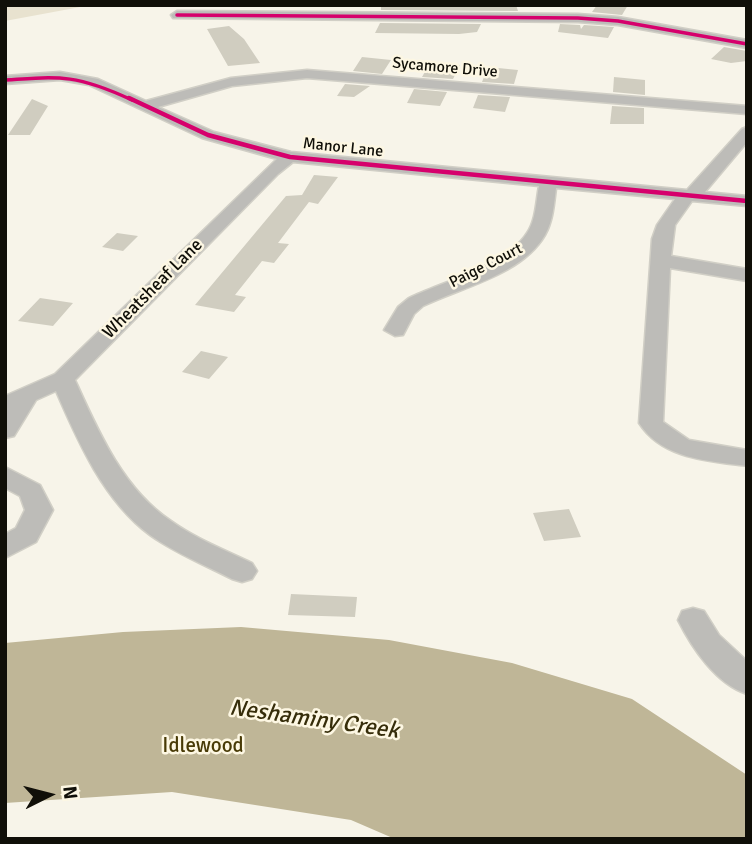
<!DOCTYPE html>
<html>
<head>
<meta charset="utf-8">
<style>
  body { margin:0 }
  #map { position:relative; width:752px; height:844px; overflow:hidden; background:#f7f4e9; font-family:Signika,sans-serif }
  canvas { display:block }
  .frame { position:absolute; inset:0; border:7px solid #100f08; pointer-events:none }
  .north { position:absolute; left:14px; top:760px; width:70px; height:70px; -webkit-text-stroke:5px #fdf7e3; paint-order:stroke; rotate:84deg; font-size:19px; font-weight:700; line-height:28px; text-align:center; color:#100f08 }
  .north::after { content:''; display:block; margin:auto; width:24px; height:32px; background:#100f08; clip-path:polygon(50% 0,100% 100%,50% 72%,0 100%) }
</style>
</head>
<body>
<div id="map">
<canvas width="752" height="844"></canvas>
<div class="frame"></div>
<div class="north">N</div>
</div>
<script>
const c = document.querySelector('canvas').getContext('2d');
c.lineJoin = 'round';
function fill(path, color) {
  c.fillStyle = color;
  c.fill(path, 'evenodd');
}
function strokePath(path, color, width, dash) {
  c.strokeStyle = color;
  c.lineWidth = width;
  c.lineCap = dash ? 'butt' : 'round';
  c.setLineDash(dash || []);
  c.stroke(path);
}
function write(font, color, halo, rows, align = 'center') {
  c.font = font + ' Signika,sans-serif';
  c.lineWidth = 5;
  c.setLineDash([]);
  c.textBaseline = 'middle';
  c.strokeStyle = halo;
  c.fillStyle = color;
  for (const [text, x, y, turn = 0] of rows) {
    c.save();
    c.translate(x, y);
    c.rotate((+turn || 0) * Math.PI / 180);
    c.textAlign = isNaN(turn) ? turn : align;
    if (halo) c.strokeText(text, 0, 0);
    c.fillText(text, 0, 0);
    c.restore();
  }
}
const green = new Path2D(`
  M5,5H91L5,21Z`);
const water = new Path2D(`
  M241,627L389,640L512,663L632,699L747,775V839H395L351,820L172,792L5,803V643L123,632Z`);
const building = new Path2D(`
  M381,5H516L518,11L381,10Z
  M597,5H628L622,15L592,12Z
  M380,23L481,24L477,32L459,34L375,33Z
  M560,24L580,25L581,29L584,25L614,27L608,38L558,32Z
  M229,26L244,39L260,63L228,66L207,29Z
  M724,47L747,51V61L731,63L711,59Z
  M362,57L391,60L382,74L353,71Z
  M430,63L460,65L453,79L422,77Z
  M488,67L518,70L514,84L482,82Z
  M614,77L645,80V95L613,92Z
  M345,84L370,86L354,97L337,96Z
  M414,89L447,92L440,106L407,103Z
  M478,95L510,97L505,112L473,108Z
  M32,99L48,106L30,135H8Z
  M612,106L644,108V124H610Z
  M314,175L338,177L318,204L309,202L278,243L289,244L274,263L262,261L235,295L246,297L234,312L195,305L286,196L302,195Z
  M117,233L138,236L123,251L102,247Z
  M40,298L73,303L53,326L18,321Z
  M201,351L228,357L209,379L182,372Z
  M569,509L581,537L544,541L533,513Z
  M291,594L357,597L355,617L288,615Z`);
const minor = new Path2D(`
  M177,11L578,14L618,17L747,40V48L618,25L578,22L173,18L171,15Z
  M307,70L747,106V114L307,78L232,86L158,107L214,132L291,152L687,190L742,129L747,127V142L705,192L747,196V206L692,201L675,225L671,256L747,269V281L670,268L663,422L689,440L747,450V466C708,461 662,459 639,423L652,239L657,225L675,199L556,188C554,204 553,221 545,235C522,275 462,287 423,306L414,314L403,335L395,336L384,330L398,307L409,298C442,282 507,265 527,233C536,220 536,201 539,186L293,162L278,174L75,380C98,431 123,489 171,521C196,539 225,550 252,563L257,571L252,579L242,582L232,579C205,565 175,553 150,535C104,501 78,442 56,391L36,400L14,436L5,438V396L55,374L277,159L202,138L89,85L60,80L5,84V76L60,72L98,79L146,101L231,78Z
  M5,467L40,485L53,510L36,542L5,558V534L16,528L25,510L20,496L5,488Z
  M693,608L704,611L719,635L747,661V694C716,684 692,648 678,620L682,611Z`);
const cyclewayFar1 = new Path2D(`
  M177,15L578,18L618,21L747,44
  M5,80C63,76 78,75 132,100`);
const cycleway = new Path2D(`
  M129,98L208,135L290,157L747,201`);
const farStreetnames = [
  ["Sycamore Drive",445,68,5],
  ["Manor Lane",343,148,6],
  ["Paige Court",486,266,-27]
];
const streetNames = [
  ["Wheatsheaf Lane",153,289,-45]
];
const nearParknames = [
  ["Idlewood",203,746]
];
const nearWaternames = [
  ["Neshaminy Creek",314,720,8]
];
fill(green, '#e8e2cf');
fill(water, '#bfb697');
fill(building, '#d0cdc0');
strokePath(minor, '#d1cfc6', 3);
fill(minor, '#bdbcb8');
strokePath(cyclewayFar1, '#d6006c', 3.5);
strokePath(cycleway, '#d6006c', 4.5);
write('16px', '#100f08', '#fdf7e3', farStreetnames);
write('18px', '#100f08', '#fdf7e3', streetNames);
write('21px', '#483a06', '#fdf7e3', nearParknames);
write('italic 23px', '#362d0a', '#fdf7e3', nearWaternames);
</script>
</body>
</html>
